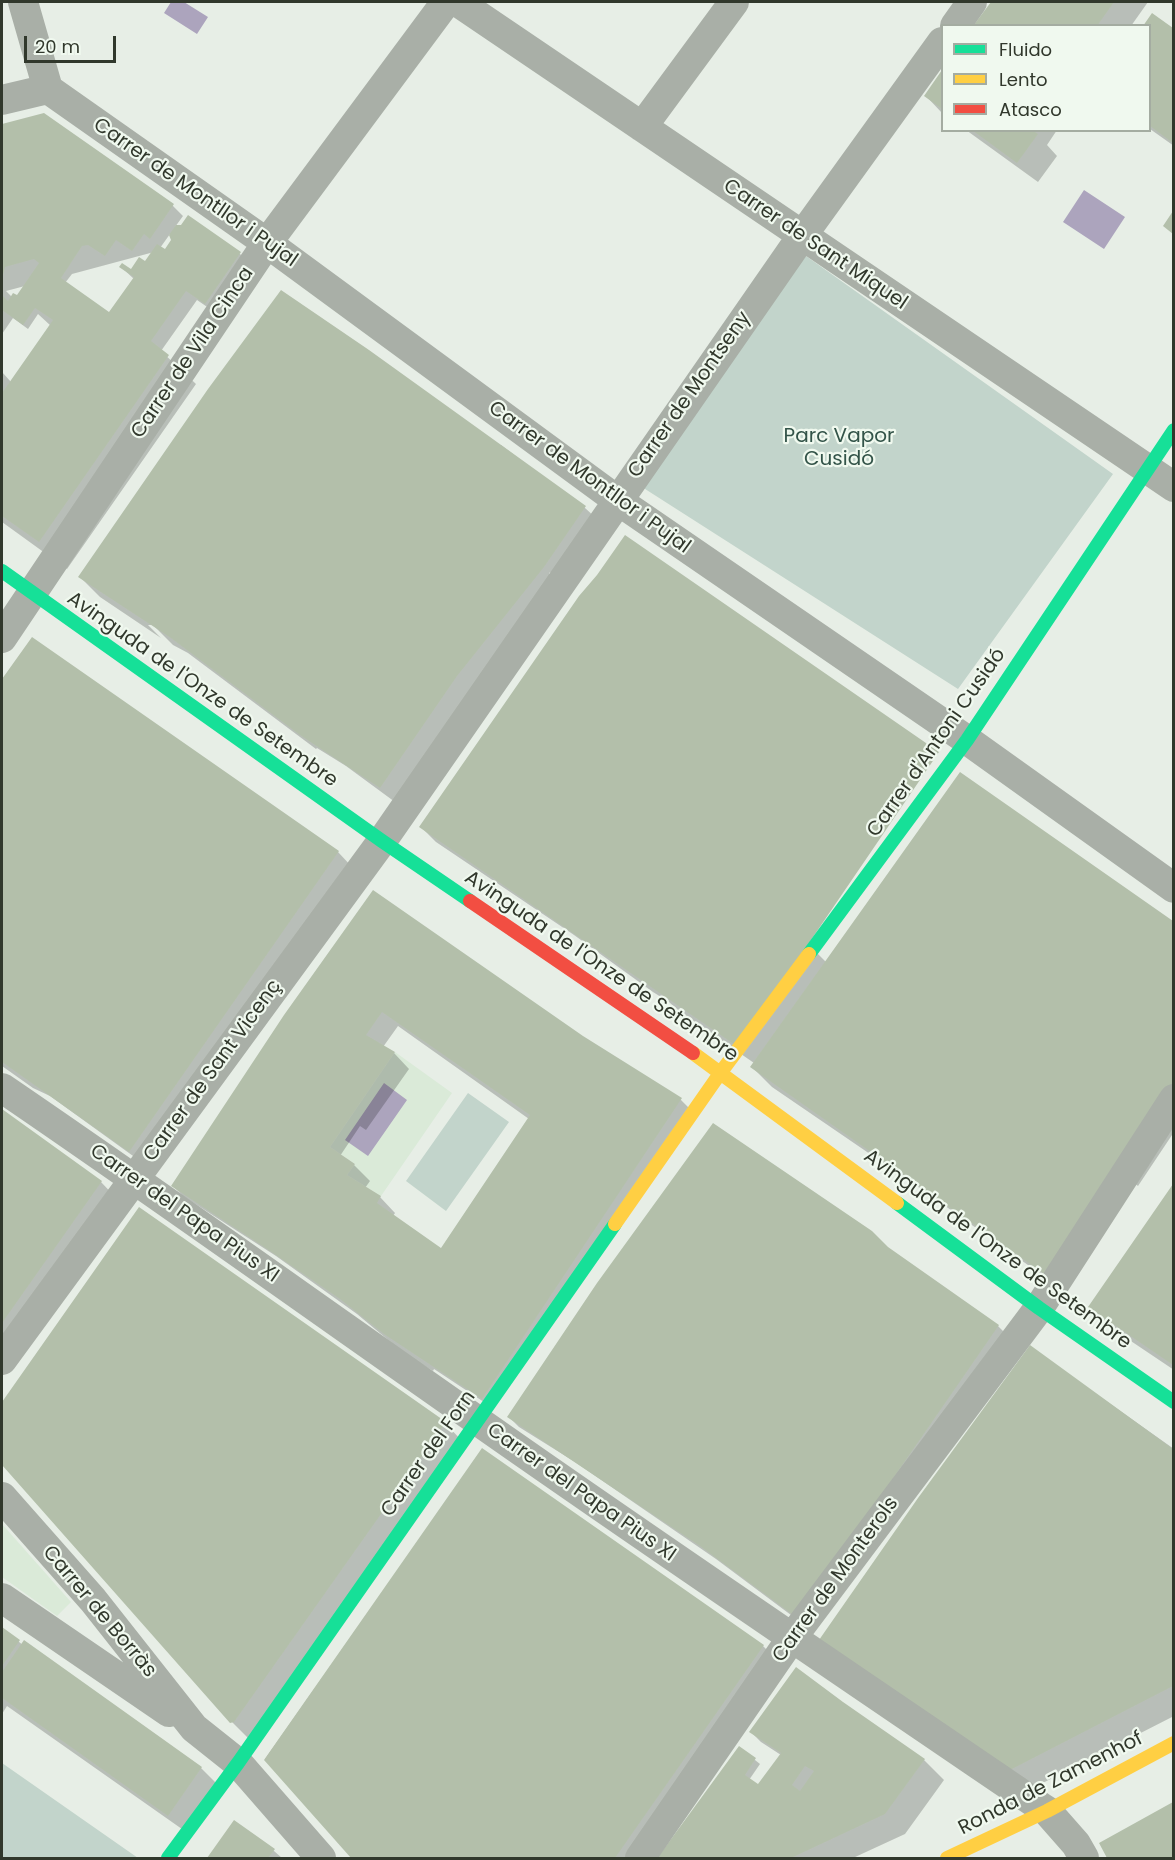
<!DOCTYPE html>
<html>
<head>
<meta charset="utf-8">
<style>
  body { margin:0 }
  #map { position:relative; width:1175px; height:1860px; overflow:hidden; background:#e7eee6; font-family:Poppins,sans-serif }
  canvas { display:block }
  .frame { position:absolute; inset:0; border:3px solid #31382c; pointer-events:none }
  .legend { position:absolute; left:941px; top:24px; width:210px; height:108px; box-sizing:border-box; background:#f0f9ef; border:2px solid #a4aca1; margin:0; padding:8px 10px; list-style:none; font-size:18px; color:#31382c }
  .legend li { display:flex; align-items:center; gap:12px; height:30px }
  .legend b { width:30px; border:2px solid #a4aca1 }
  .scale { position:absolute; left:24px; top:36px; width:92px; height:27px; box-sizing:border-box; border:3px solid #31382c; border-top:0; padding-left:8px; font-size:18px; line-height:21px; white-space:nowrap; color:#31382c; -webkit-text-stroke:4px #f0f9ef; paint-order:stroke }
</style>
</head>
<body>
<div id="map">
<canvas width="1175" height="1860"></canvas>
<div class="frame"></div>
<ul class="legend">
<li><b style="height:8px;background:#16e098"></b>Fluido</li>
<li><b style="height:8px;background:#ffcf43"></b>Lento</li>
<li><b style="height:8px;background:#f24e42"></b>Atasco</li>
</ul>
<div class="scale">20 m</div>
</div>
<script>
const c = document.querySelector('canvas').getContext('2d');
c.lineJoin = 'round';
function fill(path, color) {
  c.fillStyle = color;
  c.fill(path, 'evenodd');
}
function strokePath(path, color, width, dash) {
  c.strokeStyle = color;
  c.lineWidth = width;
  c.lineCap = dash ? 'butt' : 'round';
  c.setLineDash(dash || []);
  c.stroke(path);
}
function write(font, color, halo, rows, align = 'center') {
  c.font = font + ' Poppins,sans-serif';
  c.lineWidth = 4.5;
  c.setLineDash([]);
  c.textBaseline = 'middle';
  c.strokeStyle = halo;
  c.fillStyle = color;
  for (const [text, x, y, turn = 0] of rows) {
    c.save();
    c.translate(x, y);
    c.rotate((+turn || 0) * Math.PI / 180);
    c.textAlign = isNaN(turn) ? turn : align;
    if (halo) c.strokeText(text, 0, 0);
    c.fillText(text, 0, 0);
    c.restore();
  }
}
const green = new Path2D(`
  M806,256L1113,474L958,689L631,480Z
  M468,1093L509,1122L446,1211L406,1181Z
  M2,1763L138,1858H2Z`);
const plaza = new Path2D(`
  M395,1052L452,1093L381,1196L347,1175L355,1164L330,1147Z
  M2,1524L71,1602L57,1616L2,1577Z`);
const water = new Path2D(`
  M171,2H184L208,17L197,34L164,13Z
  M1084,190L1125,217L1104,249L1063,222Z
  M384,1083L407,1100L368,1156L345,1140Z`);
const shadow = new Path2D(`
  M993,2H1148L1131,26H976Z
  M1153,15L1174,30V146L1150,129V26Z
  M942,72V113L926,96Z
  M44,114L173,206L183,216L175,227L182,226L188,217L240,254L250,264L216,313L197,300L161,351L196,384L67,569L2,522V372L11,382L51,326L38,314L28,329L13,318L2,334V126ZM170,234L172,241L165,252L160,248ZM154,252L145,263L131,271L121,267L134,279L115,318L65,283L72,274ZM25,286L17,297H12L6,291Z
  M966,130H1057L1047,145L1057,156L1038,182Z
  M501,445L585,508L596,518L555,576L550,572L549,574L558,583L395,802L346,766L317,748L316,749L188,653L173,645L153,625H148L161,638L100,597L80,577Z
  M32,639L338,852L353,868L140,1161L50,1096L33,1088L2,1066V682Z
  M421,827L815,951L826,962L1145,905L1174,923V1132L1138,1186L1133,1182L1063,1290L927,1193L772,1087L752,1067L754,1063L679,1011L669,1002L653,992L574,935L436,842Z
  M374,892L582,1037L681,1100L696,1115L493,1408L434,1369L433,1371L405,1354L357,1314L276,1256L183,1196L173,1186ZM398,1026L529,1119L441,1250L393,1216L395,1213L380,1197L365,1188L370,1181L354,1165L340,1156L360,1126L366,1130L409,1069L394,1053L383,1047Z
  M2,1111L101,1182L120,1202L2,1371Z
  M1174,1186V1370L1110,1327L1090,1307Z
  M139,1209L445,1423L464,1443L252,1742L232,1722L2,1462V1405Z
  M887,1248L998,1326L1013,1341L803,1624L716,1559L575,1462L519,1427L509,1417Z
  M1030,1347L1174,1449V1716L1029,1790L981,1757Z
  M482,1450L763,1646L783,1666L648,1858H353L265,1759Z
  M2,1629L23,1645L24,1642L201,1768L221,1788L189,1834L7,1706L2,1714Z
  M751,1732L924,1760L944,1780L905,1834L853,1858H661L660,1857L740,1748L760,1764L749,1780L758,1787L781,1755L761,1742Z
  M1174,1804V1858H1109L1101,1843Z
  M234,1823L274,1851L282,1858H208Z`);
const building = new Path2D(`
  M991,2H1114L1097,26H973Z
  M1152,13L1173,28V143L1150,126V26H1143Z
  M942,70V109L924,96Z
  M44,113L174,204L150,239L144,234L132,251L116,240L105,256L88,245L82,246L61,278L109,312L134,277L119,267L122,263L131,269L139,257L145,261L157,244L165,249L171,240L169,235L176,225H181L188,215L241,252L205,304L186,291L151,341L169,355L39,542L2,516V393L53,320L35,308L23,325L2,310V295L8,301L13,293L17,295L39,263L34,259L5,267L2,279V124Z
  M972,130H1032L1038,134L1017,163Z
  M1173,211V234L1163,226Z
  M281,290L369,350L586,506L544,567L457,676L380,788L300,735L171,638L78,577L208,389Z
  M625,535L939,752L738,1047L419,827L579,596L597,575Z
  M32,637L339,851L129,1152L2,1062V679Z
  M960,772L1173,921V1084L1047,1276L750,1067Z
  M373,890L583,1036L682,1098L482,1399L384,1334L340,1299L264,1247L171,1186L284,1015ZM382,1012L530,1115L441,1248L377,1203L381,1196L347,1175L355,1164L330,1147L395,1052L366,1035Z
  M2,1109L102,1181L2,1323Z
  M713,1123L872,1231L888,1247L999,1325L885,1490L793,1615L700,1546L507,1417L597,1283Z
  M1173,1184V1365L1088,1307Z
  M139,1207L446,1422L234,1722L230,1723L2,1465V1402Z
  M1030,1345L1173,1449V1686L1008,1771L819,1640L918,1498Z
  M482,1448L764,1645L615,1858H351L264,1760Z
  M2,1627L20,1640L2,1666Z
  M24,1640L202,1767L168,1816L2,1698V1672Z
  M796,1667L843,1702L925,1759L885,1814L791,1858L658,1857L739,1746L756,1758L745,1775L758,1784L781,1753L749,1732ZM805,1766L814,1771L800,1791L792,1785Z
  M1173,1802V1858H1107L1099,1843Z
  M234,1820L275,1849L268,1858H207Z`);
const street = new Path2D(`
  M23,2L48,89
  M458,2L1174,487
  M955,26L972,2
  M2,100L48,89L267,243L617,500L967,740L1174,888
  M642,127L734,2
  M2,638L267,243L446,2
  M2,1088C162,1197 319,1310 478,1421C666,1553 857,1682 1047,1811L1076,1844L1084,1858
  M2,1360L382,841L802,236L942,42
  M2,1497L93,1600L194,1728L238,1763L321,1858
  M2,1598L169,1712
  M640,1858L791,1639L1039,1308L1174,1099`);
const fast = new Path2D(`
  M2,571L382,841L470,901
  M809,954L967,740L1174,430
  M897,1203L1039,1308L1174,1402
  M168,1858L238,1763L615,1224`);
const slow = new Path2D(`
  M693,1053L897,1203
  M615,1224L721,1072L809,954
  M947,1858L1047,1811L1174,1743`);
const jam = new Path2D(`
  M470,901L693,1053`);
const streetNames = [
  ["Carrer de Montllor i Pujal",195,193,35],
  ["Carrer de Sant Miquel",815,245,34],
  ["Carrer de Vila Cinca",193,353,-56],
  ["Carrer de Montseny",690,395,-55],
  ["Carrer de Montllor i Pujal",589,478,36],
  ["Avinguda de l'Onze de Setembre",202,690,35],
  ["Carrer d'Antoni Cusidó",937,743,-55],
  ["Avinguda de l'Onze de Setembre",601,967,34],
  ["Carrer de Sant Vicenç",213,1071,-54],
  ["Carrer del Papa Pius XI",184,1214,35],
  ["Avinguda de l'Onze de Setembre",997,1250,36],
  ["Carrer del Forn",429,1454,-55],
  ["Carrer del Papa Pius XI",581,1493,35],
  ["Carrer de Monterols",836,1580,-54],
  ["Carrer de Borràs",99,1612,50],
  ["Ronda de Zamenhof",1051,1784,-27]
];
const parkNames = [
  ["Parc Vapor",839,437],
  ["Cusidó",839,460]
];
fill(green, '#c2d4cb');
fill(plaza, '#daead8');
fill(water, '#aca4bd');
fill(shadow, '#0003');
fill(building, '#b3bfaa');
strokePath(street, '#a9afa7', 30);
strokePath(fast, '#16e098', 14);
strokePath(slow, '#ffcf43', 14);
strokePath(jam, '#f24e42', 14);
write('20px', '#31382c', '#f0f9ef', streetNames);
write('20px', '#335449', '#f0f9ef', parkNames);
</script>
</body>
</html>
